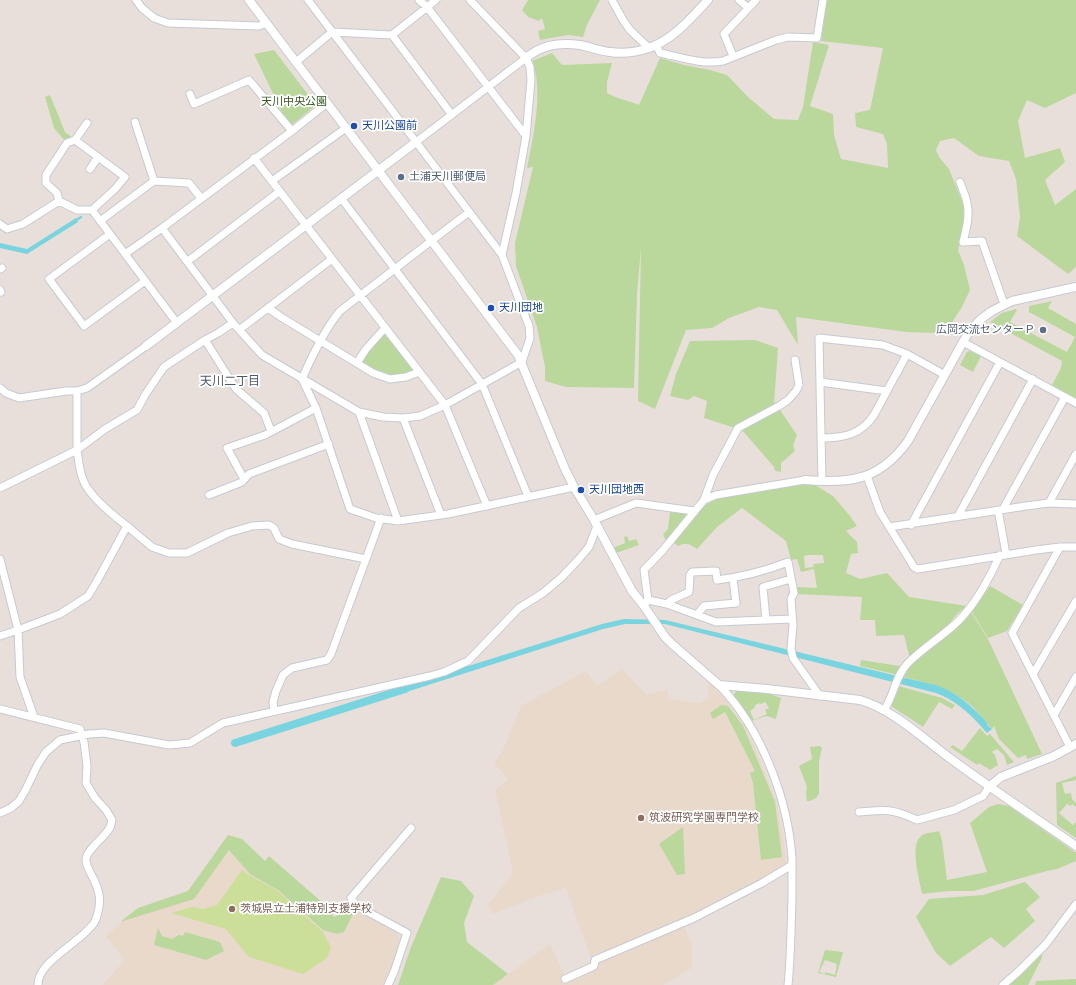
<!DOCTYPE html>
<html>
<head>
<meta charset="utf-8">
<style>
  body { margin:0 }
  canvas { display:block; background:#e8dfda }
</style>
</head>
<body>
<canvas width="1076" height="985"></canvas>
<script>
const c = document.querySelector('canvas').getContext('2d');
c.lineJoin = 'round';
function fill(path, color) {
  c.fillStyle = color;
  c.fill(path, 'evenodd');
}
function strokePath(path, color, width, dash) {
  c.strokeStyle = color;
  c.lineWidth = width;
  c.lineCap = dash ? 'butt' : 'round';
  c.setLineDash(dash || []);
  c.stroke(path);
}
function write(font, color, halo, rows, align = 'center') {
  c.font = font + ' Signika,"Noto Sans JP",sans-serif';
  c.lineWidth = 3.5;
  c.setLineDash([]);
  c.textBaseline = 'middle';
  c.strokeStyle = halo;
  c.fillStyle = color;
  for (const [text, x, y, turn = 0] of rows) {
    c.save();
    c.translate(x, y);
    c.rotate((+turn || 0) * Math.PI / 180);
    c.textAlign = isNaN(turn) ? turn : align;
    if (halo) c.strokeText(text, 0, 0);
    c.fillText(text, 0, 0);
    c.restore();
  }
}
const education = new Path2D(`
  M622,669L646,694L667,690L669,699L700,703L710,697L708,696L709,682L723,697L744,725L754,745L776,801L783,836L786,864L784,868L682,923L692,945V968L663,985H493L550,944L564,975L592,962L566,888L536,897L493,914L488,905L513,873L495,790L508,779L494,763L503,750L521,706L586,671L597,686Z
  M228,835L242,839L265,861L269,856L324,904L334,917L340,914L343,902L350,907L396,932L400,939L391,971L384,985H103L124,960L106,936L138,908L188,891Z`);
const green = new Path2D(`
  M528,0H600L587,25L583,37L568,35L540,40L538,31L545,29L542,18L539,21L528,17L522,10Z
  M827,0H1076V93L1045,108L1027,100L1018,121L1025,158L1060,148L1065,162L1045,180L1055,205L1076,189V267L1068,274L1017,236L1020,217L1016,179L1009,161L979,156L954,138L940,141L936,150L939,157L949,169L964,206L963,233L958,250L964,265L970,290L962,307L949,327L935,333L906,332L796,317L798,345L777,310L759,307L729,318L712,328L686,330L655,409L638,401L641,248L637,294L634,388L566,387L545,381V367L537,327L516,266L515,243L533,167L527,168C533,138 544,90 532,61L552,53L562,65L612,63L607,82V93C615,98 630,101 639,105L660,58L684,65L710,70L727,75L748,97L774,119L798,120L803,107L813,42L829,45L810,106L833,114L834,135L841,159L888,168L887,144L883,134L856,127L855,113L870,110L883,48L821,41Z
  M274,50L316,105L289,127L254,54Z
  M50,95L65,132L73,138L65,141L54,128L45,97Z
  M1052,301L1048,308L1076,324V399L1052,385L1061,368L1062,361L990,322L1002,313L1016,309L1017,310L1010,322L1067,352L1075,337L1029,312V306Z
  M381,335H385L413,369L411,373L391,376L367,368L361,361Z
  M755,340L778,348L774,405L746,419L735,428L704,418L707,401L694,396L688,400L670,396L676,374L690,341Z
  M970,351L981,356L973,372L960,365L967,352Z
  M780,410L797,435L793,445L795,451L781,463V472L775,471L774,467L742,430L753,423Z
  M810,482L833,496L850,516L857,526L846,531L857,542L858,553L851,554L846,573L860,579L887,573L909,597L967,606L958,613L938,636L910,659L904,635L876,636L875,620H860L862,597L796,594V587L817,588L814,569L801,572L797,559L791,560L786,541L742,508L717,527L697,549C689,544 686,542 678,546L673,542L705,505L719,498ZM808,555H823L824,563L813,564L814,567L805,568L804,556Z
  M670,512L687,514V516L666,541L663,534L668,529Z
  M627,536L629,541L636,539L639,545L616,553L613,548L625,543L624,537Z
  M990,586L1023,605L1007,631L988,638L972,612Z
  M971,612L988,639L1042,754L1027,759L1026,755L1018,758L999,739L994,726L992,729C985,723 980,715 974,708C954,689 929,684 904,677L911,665L942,640Z
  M861,660L900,666L901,669L898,675L860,666Z
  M898,686L942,698L955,705L952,709L939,702L923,727L891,706Z
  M737,690L770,694L781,698L776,719L766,716L752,721L733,696ZM765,702L769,708L765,710L767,714L754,720L750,711L755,707V705L760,703L761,704Z
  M721,705L728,706L743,726L775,802L782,857L761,860L753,783L750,773L755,771L725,712L713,719L710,713Z
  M980,728L987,736L990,734L1014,762L1007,765L1004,755L997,749L992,752L995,755L998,765L990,770L979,763L977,765L950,747L953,745L962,751Z
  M820,746L822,748L819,761V794L816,798L810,801H807L806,794L807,787L799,766L812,759L810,747Z
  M1076,776V780L1062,783L1065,794L1071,793L1072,799L1076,803V807L1072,804L1071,806L1067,804L1059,813L1073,825L1076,822V838L1057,825L1056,783Z
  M998,804L1009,806L1076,853V861L1057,869L1047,871L992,886L973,891H948L922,894C920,881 909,846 921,836C925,833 934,832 939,831L942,840L947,880L987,872L970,823L989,807Z
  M683,827L685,874L677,875L659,844Z
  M228,835L242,839L265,861L269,856L324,904L334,917L340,914L343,902L355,910L344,932L337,934L323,930L278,890L250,874L229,850L194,899L120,922L138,908L188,891Z
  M441,877L461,881L474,896L464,923L467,942L508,974L493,985H398L411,947Z
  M1025,882L1040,897L1026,909L1035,921L1004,948L991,937L950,966L936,953L916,917L929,899L983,895Z
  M158,928L162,936L172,939L179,935L183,936L185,932L220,942L224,951L206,960L154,945Z
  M825,950L843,952L836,977L818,973ZM825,960L837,964L835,975L825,972V974L819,972Z
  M1042,954V958L1028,985H1007Z
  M1076,979V985H1035L1036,981Z`);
const pitch = new Path2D(`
  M242,870L247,874L275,889L322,931L331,947L327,958L303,974L249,957L226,929L171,913L192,907L203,909L217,905Z`);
const water = new Path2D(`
  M76,218L78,222L27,254L0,248V243L27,249Z
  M624,619L665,620L939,686C960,695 972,706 987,723V725L992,729L987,733C984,730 982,727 979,724C966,710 954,700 936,693L665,624H625L603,629L397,695L395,689L602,624Z`);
const stream = new Path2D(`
  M75,221L81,217`);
const canal = new Path2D(`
  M235,743L405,689`);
const minor = new Path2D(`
  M136,0L142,8L154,18L168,23L259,26L266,23
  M308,0L502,255
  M419,0L427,7L526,136
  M436,0L392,35L452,115
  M612,0L623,20L630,30L649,48
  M739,0L748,8
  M656,45L660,53C680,57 702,65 723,61L776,40L788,37L817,38L823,0
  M733,56L724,34L756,0
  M296,62L332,32L392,35
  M190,94L194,104L249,80L292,131
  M327,103L292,131L162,228L233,323L262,355L359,412L383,417L403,418L420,416L445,405L522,362L530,338L529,326L502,255L516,193L526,136L531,80L530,67L526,58L470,0
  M135,122L154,181
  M75,140L125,177L115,189L92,210H77L59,201L57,193L46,183V175L67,143L75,140L87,123
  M416,142L526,58
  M254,158L445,405L487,506
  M90,169L98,157
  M272,181L346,128
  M960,182C962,189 966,196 967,203C970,216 966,230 963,242L982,241L1004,304
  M341,198L482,384L528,496
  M92,210L177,323
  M469,212L340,311C324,330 312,356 302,379L316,408L350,509L376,518L398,521L448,514L574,487
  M100,221L154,181L189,183L201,198
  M0,224L7,229L23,224L59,201
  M110,234L49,279L84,326L145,281
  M125,254L162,228
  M188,261L280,191
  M0,269L2,268
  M0,290L1,292
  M268,308L281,317L373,373L390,379L406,377L419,372
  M239,330L332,259
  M205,340L236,389L264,413L271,431
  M963,342L1076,403
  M357,363L366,349L385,328
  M820,382L887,391
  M0,388L6,393L19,398L66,391H77L87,388L146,346
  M359,412L398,521
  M403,418L441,515
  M821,438C843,438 861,435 874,415L907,354
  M867,476L880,512L914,567L918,569L1036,550L1060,547H1076
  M244,479L227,448L265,435L316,408
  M822,481L819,338L883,345L907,354L945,375
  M0,488L77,450V391
  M209,495L242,482L249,474L329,444
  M704,500L713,475L738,428L779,406L788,400L796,391L799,385L795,360
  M1049,503L1076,454
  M1003,509L1065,397
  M999,515L1006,554
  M958,516L1033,379
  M594,520L636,503L694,511
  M911,525L1000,362
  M127,526L152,547L169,553H187L228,533L252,526L269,525L274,528L279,539L292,544L366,559L381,518
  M889,527L1026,506L1049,503L1076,504
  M1060,547L1012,633L1070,747
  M0,559L18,630L20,677L34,717
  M791,579L763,587L766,620L792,619
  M648,600L644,570L663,550L704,500L716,495L805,480
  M646,603L648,600L667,604L716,622L766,620
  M667,604L671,600L689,592L690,575L692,572L716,571L717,580C741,577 765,571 788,562L794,593L791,599L793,625L791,649L793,658L820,696
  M697,615L704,606L736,603L733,578
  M0,636L18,630L60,614L88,596L96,583L127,526C114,516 97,502 88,489C80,478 79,463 77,450L105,429L137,410L145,395L164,367L205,340L218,333L233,323
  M1033,674L1076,601
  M719,685C761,728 788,799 792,858C792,871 792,884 792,897C791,927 791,956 788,985
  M0,709L80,729L84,742L87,766L86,783L95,798L106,810L112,820C111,823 111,827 109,829C104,838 85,851 86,860C86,865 89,870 91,874C98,887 102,898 98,912C97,916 96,920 94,923C80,943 37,962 38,985
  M884,710C894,696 895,676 908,663C921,650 938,639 953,626C973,609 989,579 1000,555
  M274,711L273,702L276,691L283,675L292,668L327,660L331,654L366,559
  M1054,715L1076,677
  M859,812C885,809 893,809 917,820L954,810L983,796L990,786
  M0,813L11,808L19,801L25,791L38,764L46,752L60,740L89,734L104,733L169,745L190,743L223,723L430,676L444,672L468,661L519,608L543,593L562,577L578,560L589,547L597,526
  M565,979L594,966L595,960L694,918L762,883L792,865
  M388,985L394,972L407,933L357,906L351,898L411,828
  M1003,985L1018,972L1046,944L1076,904`);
const tertiary = new Path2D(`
  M249,0L518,355L565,469L574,487L594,520L632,591L644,606L665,637L672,644L719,685L767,689L860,700C894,710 922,738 951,759C992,789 1034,817 1076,846
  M526,58C541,45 560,42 580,45C590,47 600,51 610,52C623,54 637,52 649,48C674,39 691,18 708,0
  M146,346L416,142
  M805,480C851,484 880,480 908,441L963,342L970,330L981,319L992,311L1012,301L1076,287
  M990,786L1001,777L1054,756L1076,744`);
const markers = [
  [354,126,4,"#1a4fb4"],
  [401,177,4,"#5c6f8a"],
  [491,308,4,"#1a4fb4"],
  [1043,330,4,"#5c6f8a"],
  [581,490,4,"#1a4fb4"],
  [641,818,4,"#8d6e63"],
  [232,909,4,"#8d6e63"]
];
const parkNames = [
  ["天川中央公園",294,102]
];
const transitNames = [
  ["天川公園前",362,126],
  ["天川団地",499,308],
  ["天川団地西",589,490]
];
const serviceNames = [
  ["土浦天川郵便局",409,177],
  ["広岡交流センターＰ",1035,330,"right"]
];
const educationNames = [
  ["筑波研究学園専門学校",649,818],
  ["茨城県立土浦特別支援学校",240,909]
];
const neighbourhoodNames = [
  ["天川二丁目",230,382]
];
fill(education, '#e8d9ca');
fill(green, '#bad89c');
fill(pitch, '#ccdf99');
fill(water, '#78d4de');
strokePath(stream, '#78d4de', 2.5);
strokePath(canal, '#78d4de', 8);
strokePath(minor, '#c5cad3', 9);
strokePath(tertiary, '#c5cad3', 10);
strokePath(minor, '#fff', 7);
strokePath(tertiary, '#fff', 8);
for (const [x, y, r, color] of markers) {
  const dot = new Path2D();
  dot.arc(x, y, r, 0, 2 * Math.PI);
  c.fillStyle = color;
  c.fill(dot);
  strokePath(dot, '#fff', 1.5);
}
write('11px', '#365921', '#fff', parkNames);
write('11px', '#164399', '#fff', transitNames, 'left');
write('11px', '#4e5e75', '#fff', serviceNames, 'left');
write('11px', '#785e54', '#fff', educationNames, 'left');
write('12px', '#4d5971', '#fff', neighbourhoodNames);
</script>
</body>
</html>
